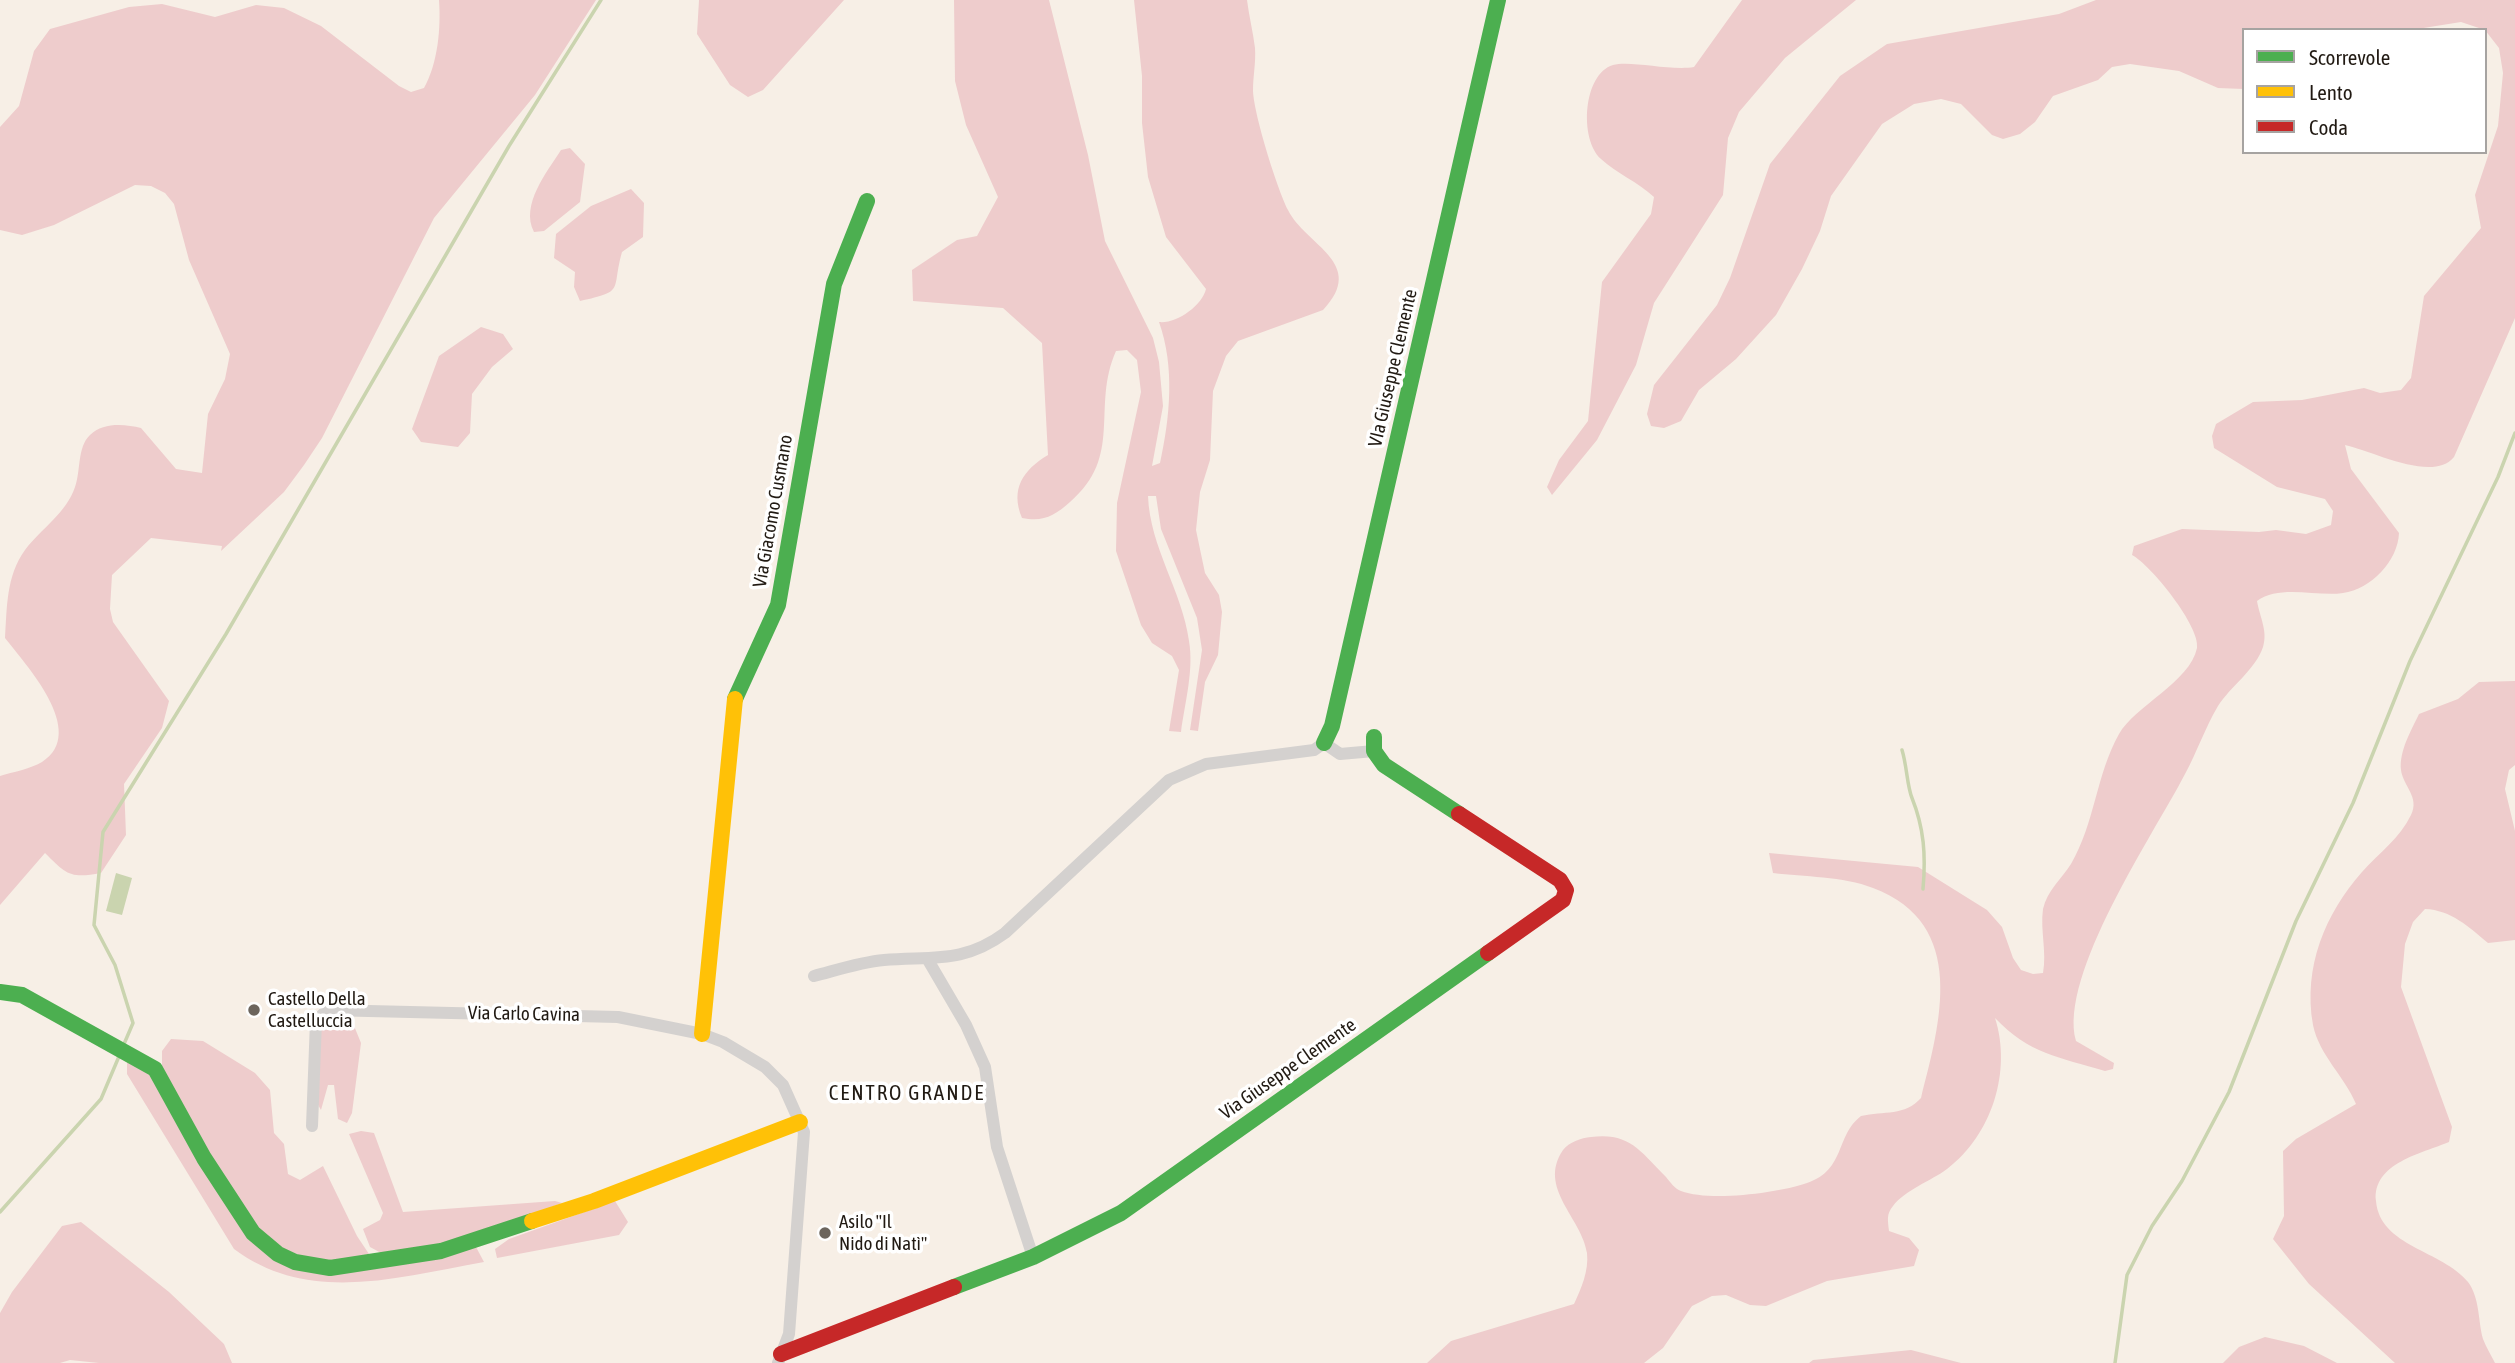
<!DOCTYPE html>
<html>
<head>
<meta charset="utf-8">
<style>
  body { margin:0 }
  #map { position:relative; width:2515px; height:1363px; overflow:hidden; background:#f7efe6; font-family:"Asap Condensed",sans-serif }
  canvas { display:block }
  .legend { position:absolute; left:2242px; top:28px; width:245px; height:126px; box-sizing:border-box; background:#fff; border:2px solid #a6a3a1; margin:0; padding:9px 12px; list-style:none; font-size:21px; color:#211a13 }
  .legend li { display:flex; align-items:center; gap:14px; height:35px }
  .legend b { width:35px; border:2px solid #a6a3a1 }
</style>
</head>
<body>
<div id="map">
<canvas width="2515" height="1363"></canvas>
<ul class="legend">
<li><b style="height:9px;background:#4caf50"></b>Scorrevole</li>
<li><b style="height:9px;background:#ffc107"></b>Lento</li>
<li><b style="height:9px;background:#c62828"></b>Coda</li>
</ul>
</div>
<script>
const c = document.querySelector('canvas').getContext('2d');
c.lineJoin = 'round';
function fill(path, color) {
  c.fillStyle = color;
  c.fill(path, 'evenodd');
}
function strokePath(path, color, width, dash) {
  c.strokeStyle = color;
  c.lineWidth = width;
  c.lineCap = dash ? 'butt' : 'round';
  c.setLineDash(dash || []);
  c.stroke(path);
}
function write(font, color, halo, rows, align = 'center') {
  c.font = font + ' "Asap Condensed",sans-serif';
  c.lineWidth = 7;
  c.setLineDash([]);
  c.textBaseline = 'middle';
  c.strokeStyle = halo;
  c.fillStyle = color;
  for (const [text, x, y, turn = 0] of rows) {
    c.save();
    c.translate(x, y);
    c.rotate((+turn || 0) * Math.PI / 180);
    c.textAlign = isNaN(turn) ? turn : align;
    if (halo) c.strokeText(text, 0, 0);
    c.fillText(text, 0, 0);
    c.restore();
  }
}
const green = new Path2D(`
  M439,0H596L535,95L434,218L322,438L304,465L284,492L221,551L222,546L151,538L112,575L110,609L113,622L169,701L162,728L124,784L126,835L101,873C70,879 66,874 45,853L0,905V776C13,772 30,769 42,762C89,732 25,664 5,638C7,608 6,576 25,550C41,529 67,512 75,487C81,471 77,447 90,435C103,422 125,424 141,428L176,469L202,473L208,414L225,379L230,354L189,260L174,204L165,193L151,186L135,185L54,225L22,235L0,230V127L19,106L34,51L50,29L129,7L162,4L215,17L256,5L284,8L321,26L399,86L411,92L424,88C438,63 441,28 439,0Z
  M699,0H844L763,90L748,97L730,85L697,34Z
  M954,0H1049L1088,155L1105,241L1153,338L1159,362L1163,406L1152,466L1160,463C1170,417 1175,367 1159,322C1176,324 1202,306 1206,289L1166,237L1148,177L1142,123V76L1134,0H1247C1249,16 1253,32 1255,48C1256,63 1253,76 1253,91C1254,115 1277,188 1288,210C1305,245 1368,263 1323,310L1238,341L1226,356L1213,391L1210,460L1200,492L1196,530L1205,573L1219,595L1222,612L1218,655L1205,682L1198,731L1190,730L1202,650L1197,618L1161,529L1156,496H1148C1150,548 1182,590 1189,641C1194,670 1185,702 1181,732L1169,731L1179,670L1172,656L1152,643L1141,625L1116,551L1117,503L1141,392L1137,360L1127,350L1116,351C1091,407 1124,456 1070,502C1054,516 1044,522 1022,518C1010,489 1023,470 1048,455L1042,343L1003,308L913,301L912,270L957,240L977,236L998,197L966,125L955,81Z
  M1742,0H1856L1785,58L1739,112L1728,138L1723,195L1654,303L1636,365L1597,440L1552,495L1547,487L1559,460L1588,421L1602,282L1651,214L1654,197C1638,182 1616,173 1601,159C1579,139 1583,74 1613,65C1630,60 1670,71 1694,67Z
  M2096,0H2515V318L2454,457C2433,483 2373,451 2345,445L2351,469L2399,533C2398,561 2371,589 2343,593C2317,597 2280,584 2257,601C2260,618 2268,631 2263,647C2256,669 2230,687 2218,706C2205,728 2197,752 2185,774C2154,834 2058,975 2076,1041L2114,1063L2113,1069L2105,1071C2059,1057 2029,1054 1995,1018C2012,1071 1992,1135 1947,1169C1931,1181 1905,1190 1893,1206C1886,1214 1888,1221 1889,1231L1909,1238L1919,1250L1914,1266L1827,1281L1766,1306L1750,1305L1726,1295L1712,1296L1692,1306L1663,1348L1644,1363H1427L1451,1341L1574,1304C1581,1289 1589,1271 1587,1253C1582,1218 1537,1188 1563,1150C1569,1142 1581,1138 1591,1137C1630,1132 1641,1152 1666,1177C1670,1182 1675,1189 1681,1191C1710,1202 1778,1193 1807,1183C1846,1170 1835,1136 1861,1116C1884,1111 1905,1116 1921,1098C1940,1024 1969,924 1873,888C1843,876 1804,877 1773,873L1769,853L1918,867L1987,910L2002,927L2013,958L2021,970L2033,974L2043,973C2047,952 2040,930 2043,909C2047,891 2062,878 2071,864C2095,823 2096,775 2119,734C2135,706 2190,682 2197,648C2201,627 2150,564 2132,555L2134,546L2182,529L2259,532L2276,530L2306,534L2331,525L2333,511L2325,499L2277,487L2214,448L2212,436L2216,424L2253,402L2302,400L2364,388L2380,393L2401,390L2411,378L2424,296L2481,228L2475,195L2498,126L2503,73L2499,48L2485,30L2461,22L2411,30H2244V89L2218,88L2179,71L2130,64L2112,67L2098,80L2053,96L2035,122L2020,134L2003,139L1992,135L1961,104L1941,99L1914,104L1882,124L1831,196L1820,231L1802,269L1776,315L1736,359L1699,390L1681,421L1664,428L1651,426L1647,414L1654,385L1717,305L1730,278L1770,164L1840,76L1887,44L2059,14Z
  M570,148L585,164L580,202L544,231L534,232C520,205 547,172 561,150Z
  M631,189L644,203L643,237L622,252C611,291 626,291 580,301L574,287L575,272L554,258L556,234L591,206Z
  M481,327L503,334L513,349L492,367L472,394L470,433L458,447L421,442L412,429L439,356Z
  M2515,681V765L2509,770L2505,789L2515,831V940L2488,943C2469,927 2451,910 2425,909L2413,922L2405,944L2401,987L2452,1127L2449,1142C2423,1153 2372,1163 2376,1201C2380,1247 2442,1250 2468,1282C2480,1298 2478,1321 2483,1339C2486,1347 2491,1355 2495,1363H2395L2309,1284L2273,1239L2284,1216L2283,1151L2296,1139L2356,1104C2345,1077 2319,1055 2313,1025C2303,967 2325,914 2362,872C2379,853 2400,838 2411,815C2420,797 2403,786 2401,770C2399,751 2411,731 2419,714L2458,699L2479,682Z
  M350,1016L361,1043L352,1113L347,1123L338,1119L334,1085H328L321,1110L317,1103L321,1025L326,1019Z
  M171,1039L203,1041L255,1073L270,1090L274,1133L284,1144L288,1174L300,1180L323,1166L357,1236L373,1260L476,1247L484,1262C399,1277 309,1305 234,1249L127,1074V1061L162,1069V1051Z
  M361,1131L374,1133L403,1212L555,1201L562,1203L456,1243L383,1254L370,1247L363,1229L380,1220L383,1213L349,1134Z
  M615,1201L628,1222L619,1235L497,1258L495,1249L509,1239Z
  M81,1222L169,1292L224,1344L232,1363H99L70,1360L60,1363H0V1313L12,1292L62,1226Z
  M2265,1337L2304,1346L2337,1363H2223L2239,1347Z
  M1911,1350L1961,1363H1809L1813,1360Z`);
const water = new Path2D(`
  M116,873L132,878L122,915L106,911Z`);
const stream = new Path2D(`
  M1902,750C1907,766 1907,786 1912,798C1924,828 1926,855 1923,889
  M124,1044L133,1023L115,965L94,925L103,832L226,634L509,146L601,0
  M0,1212L101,1099L120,1054
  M2115,1363L2127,1275L2152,1226L2182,1181L2229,1092L2296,921L2353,803L2410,661L2498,477L2515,433`);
const street = new Path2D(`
  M928,960L966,1025L985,1067L997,1147L1033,1257
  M814,976C837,970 861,962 884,960C932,956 963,964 1005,933L1169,780L1206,764L1314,750L1324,743L1340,754L1374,751
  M312,1126L316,1021L327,1010L618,1017L702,1034L723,1042L765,1067L783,1085L804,1132L789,1334L778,1363`);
const fast = new Path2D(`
  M735,699L778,605L834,284L867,201
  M1374,737V751L1384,765L1459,814
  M1324,743L1332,726L1498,0
  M0,992L22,995L155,1069L204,1158L253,1233L278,1254L295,1262L330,1268L441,1251L532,1221
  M954,1287L1033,1257L1121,1213L1488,953`);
const slow = new Path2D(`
  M702,1034L735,699
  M532,1221L594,1201L800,1122`);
const jam = new Path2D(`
  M1459,814L1560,880L1566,890L1563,900L1488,953
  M781,1354L954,1287`);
const markers = [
  [254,1010,7,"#6c655d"],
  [825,1233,7,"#6c655d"]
];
const streetNames = [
  ["VIa Giuseppe Clemente",1393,368,-77],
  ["Via Giacomo Cusmano",773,511,-80],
  ["Via Carlo Cavina",524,1014,1],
  ["Via Giuseppe Clemente",1288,1069,-35]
];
const poiNames = [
  ["Castello Della",268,999],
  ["Castelluccia",268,1021],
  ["Asilo \"Il",839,1222],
  ["Nido di Natì\"",839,1244]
];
const neighbourhoodNames = [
  ["CENTRO GRANDE",907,1093]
];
fill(green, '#ecc');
fill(water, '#cad4af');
strokePath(stream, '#cad4af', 3.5);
strokePath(street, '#d4d1cf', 12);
strokePath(fast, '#4caf50', 16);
strokePath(slow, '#ffc107', 16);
strokePath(jam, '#c62828', 16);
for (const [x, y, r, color] of markers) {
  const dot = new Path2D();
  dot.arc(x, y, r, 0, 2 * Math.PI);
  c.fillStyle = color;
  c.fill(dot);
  strokePath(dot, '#fff', 2.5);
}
write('19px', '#211a13', '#fff', streetNames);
write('19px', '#211a13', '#fff', poiNames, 'left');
c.letterSpacing = '2px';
write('21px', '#211a13', '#fff', neighbourhoodNames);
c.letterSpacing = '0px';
</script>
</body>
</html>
